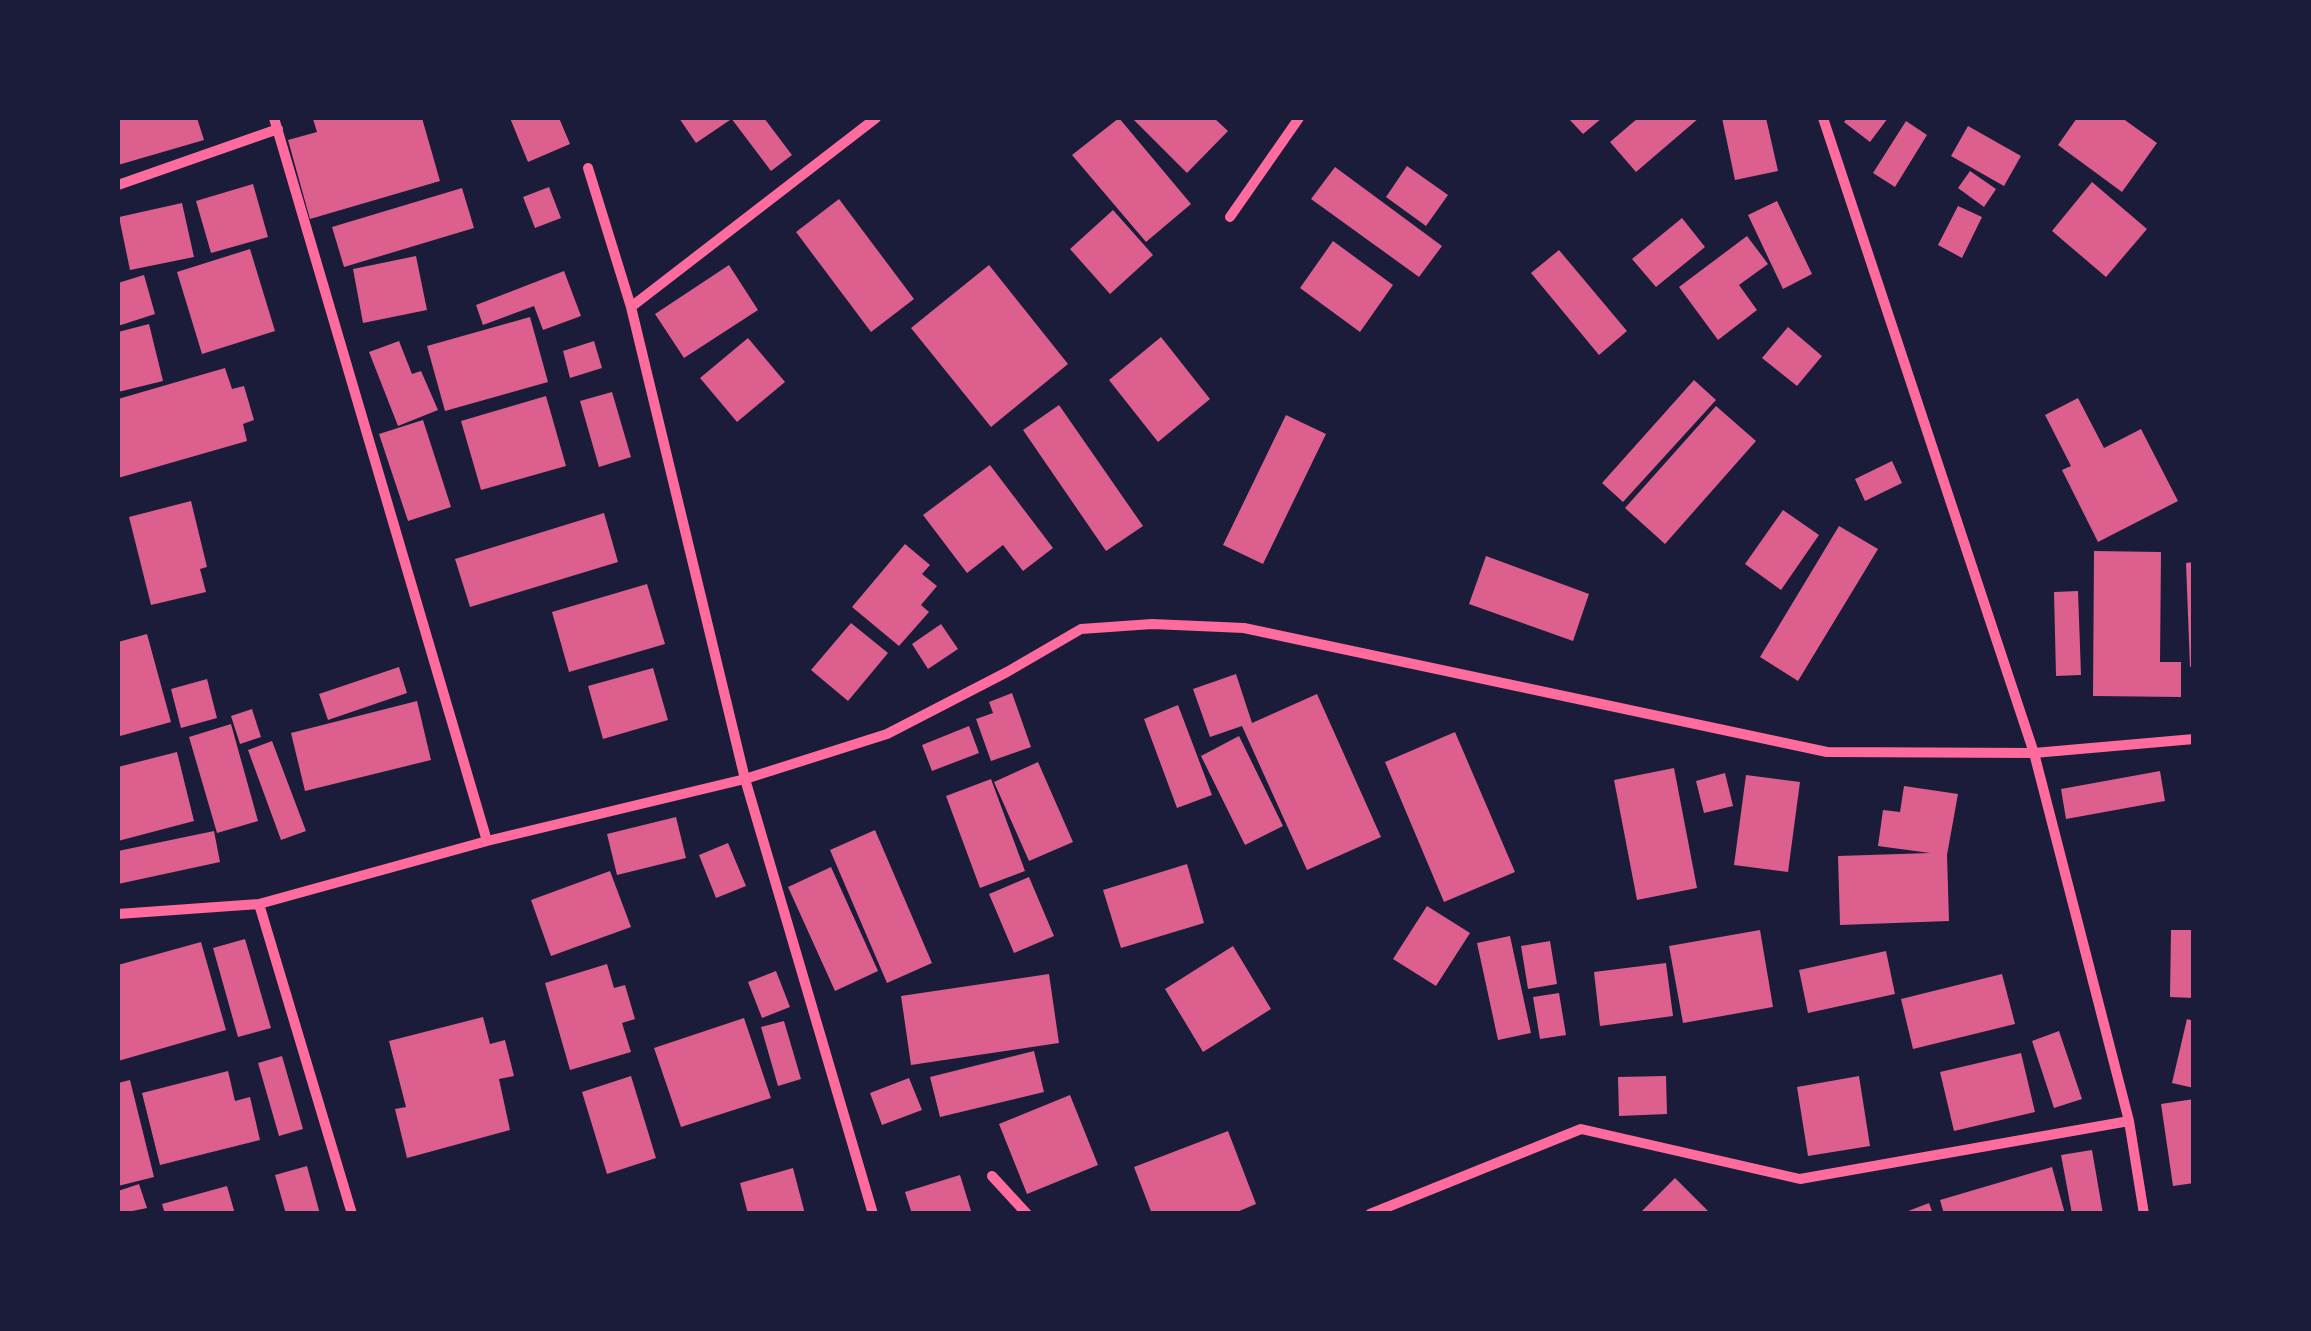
<!DOCTYPE html>
<html>
<head>
<meta charset="utf-8">
<style>
  body { margin:0 }
  #map { position:relative; width:2311px; height:1331px; overflow:hidden; background:#1b1b3a; font-family:Poppins,sans-serif }
  canvas { display:block }
  .frame { position:absolute; inset:0; border:120px solid #1b1b3a; pointer-events:none }
</style>
</head>
<body>
<div id="map">
<canvas width="2311" height="1331"></canvas>
<div class="frame"></div>
</div>
<script>
const c = document.querySelector('canvas').getContext('2d');
c.lineJoin = 'round';
function fill(path, color) {
  c.fillStyle = color;
  c.fill(path, 'evenodd');
}
function strokePath(path, color, width, dash) {
  c.strokeStyle = color;
  c.lineWidth = width;
  c.lineCap = dash ? 'butt' : 'round';
  c.setLineDash(dash || []);
  c.stroke(path);
}
const building = new Path2D(`
  M118,118H197L204,140L118,165Z
  M320,118H422L440,181L310,219L288,140L317,132L313,119Z
  M510,118H559L570,144L528,162Z
  M679,118H728L730,120L696,143Z
  M731,118H764L792,155L771,171Z
  M1119,118L1191,204L1146,242L1072,155Z
  M1132,118H1214L1228,131L1187,173Z
  M1568,118H1602L1583,134Z
  M1638,118H1699L1636,172L1610,142Z
  M1722,118H1766L1778,171L1735,180Z
  M1847,118H1888L1870,142L1844,122Z
  M2077,118H2122L2157,143L2122,192L2058,145Z
  M1906,121L1927,135L1895,187L1873,173Z
  M1968,126L2021,156L2004,186L1951,156Z
  M1407,166L1448,195L1426,226L1386,197Z
  M1335,167L1442,246L1419,277L1311,199Z
  M1970,171L1996,189L1984,207L1958,188Z
  M2092,182L2147,229L2106,277L2052,231Z
  M253,184L268,237L211,253L196,201Z
  M549,187L561,218L535,228L523,197Z
  M462,188L474,228L344,267L332,227Z
  M839,199L914,299L871,332L796,232Z
  M1777,201L1812,274L1783,289L1748,215Z
  M182,203L194,257L130,270L119,217Z
  M1958,206L1982,217L1962,258L1938,245Z
  M1113,210L1153,255L1110,294L1070,249Z
  M1682,218L1705,247L1656,287L1632,259Z
  M1747,236L1768,264L1739,285L1757,310L1718,340L1679,287Z
  M1333,241L1393,285L1360,332L1300,288Z
  M250,249L275,331L202,354L177,272Z
  M1559,250L1627,331L1599,355L1531,273Z
  M416,256L427,310L363,323L353,269Z
  M729,265L758,310L684,358L655,314Z
  M989,265L1068,364L991,427L911,328Z
  M564,271L581,316L543,330L534,306L483,325L476,305Z
  M144,275L155,314L118,326V283Z
  M530,317L548,382L445,411L427,346Z
  M149,324L163,381L118,392V332Z
  M1788,327L1822,356L1797,386L1762,358Z
  M1161,337L1210,399L1158,442L1109,380Z
  M748,338L785,382L737,422L700,378Z
  M399,341L412,374L421,371L438,410L398,426L369,352Z
  M594,341L602,368L570,378L563,351Z
  M225,368L232,389L244,386L254,420L243,424L247,441L118,478V399Z
  M1694,380L1716,400L1623,502L1602,483Z
  M612,392L631,457L599,467L580,401Z
  M546,396L566,466L481,490L461,421Z
  M2078,398L2104,448L2141,429L2178,501L2098,542L2062,470L2071,466L2045,415Z
  M1059,405L1143,526L1106,551L1023,430Z
  M1716,406L1756,441L1665,544L1625,508Z
  M1286,415L1326,434L1263,564L1223,545Z
  M423,420L451,507L408,521L379,434Z
  M1892,461L1902,483L1865,501L1855,479Z
  M990,465L1053,548L1023,571L1003,545L967,573L923,515Z
  M191,501L207,567L200,569L206,592L151,605L129,517Z
  M1783,510L1819,535L1781,590L1745,564Z
  M604,513L618,562L470,607L455,559Z
  M1839,526L1878,549L1798,681L1760,657Z
  M905,544L930,565L922,574L937,586L921,605L929,612L899,646L852,607Z
  M2094,551L2161,552L2160,662H2181V697L2093,696Z
  M1486,556L1589,594L1573,641L1469,604Z
  M2194,562V666L2190,667L2186,563Z
  M647,584L665,644L569,672L552,612Z
  M2078,591L2081,675L2056,676L2054,592Z
  M851,623L888,653L848,701L811,670Z
  M941,624L958,649L928,669L912,644Z
  M147,634L171,722L120,736L118,642Z
  M399,667L407,693L328,720L319,694Z
  M653,668L668,720L603,739L588,686Z
  M1236,674L1252,723L1317,694L1381,837L1307,870L1242,726L1210,737L1193,689Z
  M207,679L217,718L181,728L171,689Z
  M1012,693L1031,747L991,761L976,719L993,713L989,702Z
  M417,701L431,760L305,791L291,733Z
  M1178,705L1212,795L1177,808L1144,719Z
  M252,709L261,737L240,744L231,716Z
  M231,724L258,821L217,833L189,737Z
  M969,726L979,753L932,771L922,745Z
  M1455,732L1515,872L1444,902L1385,762Z
  M1239,736L1283,826L1245,845L1201,756Z
  M272,741L306,831L281,840L248,750Z
  M177,752L194,821L118,841V767Z
  M1038,762L1073,842L1029,861L994,782Z
  M1674,768L1697,888L1637,900L1614,780Z
  M2160,771L2165,801L2066,819L2061,789Z
  M1725,773L1733,806L1704,813L1696,781Z
  M1746,775L1800,782L1788,872L1734,865Z
  M991,779L1025,871L980,888L946,796Z
  M1904,786L1958,794L1947,855L1949,921L1840,925L1838,856L1930,853L1878,846L1883,810L1900,812Z
  M676,817L686,858L617,875L607,834Z
  M875,830L932,963L887,983L830,850Z
  M214,831L220,862L118,884V851Z
  M728,843L746,886L716,898L699,855Z
  M1187,864L1204,923L1121,948L1103,890Z
  M831,867L878,971L835,991L788,887Z
  M610,871L631,927L551,956L531,900Z
  M1029,877L1054,936L1014,953L989,894Z
  M1427,906L1470,933L1436,986L1393,959Z
  M1760,930L1773,1007L1683,1023L1669,946Z
  M2171,930H2194V998L2170,997Z
  M1510,936L1531,1033L1498,1040L1477,943Z
  M245,939L271,1028L238,1037L213,948Z
  M1550,941L1557,984L1528,989L1521,946Z
  M201,942L226,1030L118,1061V965Z
  M1233,946L1271,1009L1203,1052L1165,989Z
  M1886,951L1895,994L1808,1013L1799,970Z
  M1666,963L1673,1016L1600,1026L1594,972Z
  M607,964L614,988L625,985L635,1019L622,1023L631,1052L570,1070L545,983Z
  M776,971L790,1007L762,1018L748,982Z
  M1049,974L1059,1043L911,1065L901,996Z
  M2002,974L2015,1024L1913,1049L1901,999Z
  M1559,993L1566,1035L1540,1039L1533,997Z
  M483,1017L490,1044L505,1040L514,1076L499,1079L510,1130L407,1158L395,1109L406,1107L389,1041Z
  M744,1018L771,1098L681,1127L654,1048Z
  M2187,1019L2194,1021V1088L2172,1083Z
  M784,1021L801,1079L778,1086L761,1027Z
  M2059,1031L2082,1099L2054,1108L2032,1041Z
  M1034,1051L1044,1092L940,1117L930,1077Z
  M2021,1053L2035,1112L1954,1131L1940,1072Z
  M282,1056L303,1129L279,1136L258,1063Z
  M228,1071L235,1101L250,1097L260,1140L160,1165L142,1093Z
  M631,1076L656,1158L607,1174L582,1092Z
  M1666,1076L1667,1114L1619,1116L1618,1077Z
  M1859,1076L1870,1146L1808,1156L1797,1087Z
  M909,1078L922,1110L882,1125L870,1093Z
  M130,1080L154,1177L118,1186V1083Z
  M1070,1095L1098,1165L1027,1194L999,1124Z
  M2194,1099V1183L2173,1186L2161,1104Z
  M1228,1131L1256,1204L1232,1214H1152L1134,1167Z
  M2092,1150L2103,1214H2072L2061,1155Z
  M307,1166L320,1214H286L275,1175Z
  M2052,1167L2065,1214H1944L1940,1200Z
  M793,1168L805,1214H748L740,1183Z
  M960,1175L972,1214H912L905,1192Z
  M1675,1178L1711,1214H1639Z
  M139,1184L147,1208L118,1214V1191Z
  M227,1186L235,1214H165L162,1204Z
  M1929,1203L1933,1214H1903V1213Z`);
const minor = new Path2D(`
  M274,118L487,841
  M1823,118L2034,753L2129,1121L2144,1214
  M588,168L631,307L745,779L873,1214
  M118,185L278,129
  M1230,217L1299,118
  M631,307L876,118
  M259,904L352,1214
  M118,914L259,904L487,841L745,779L887,734L1007,672L1081,629L1152,624L1244,628L1827,752L2034,753L2194,739
  M992,1176L1027,1214
  M1370,1214L1581,1129L1800,1179L2129,1121`);
fill(building, '#dd5f8e');
strokePath(minor, '#ff6b9d', 10);
</script>
</body>
</html>
